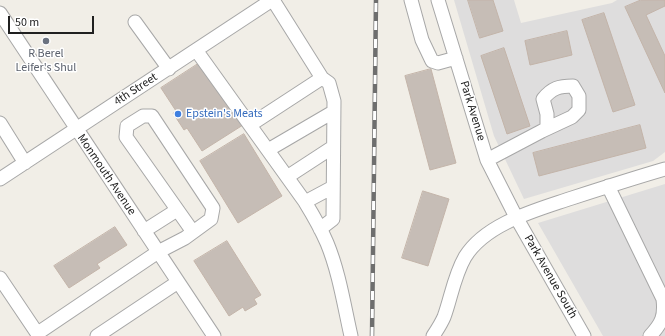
<!DOCTYPE html>
<html>
<head>
<meta charset="utf-8">
<style>
  body { margin:0 }
  #map { position:relative; width:665px; height:336px; overflow:hidden; background:#f1eee7; font-family:"Source Sans 3",sans-serif }
  canvas { display:block }
  .scale { position:absolute; left:8px; top:16px; width:86px; height:18px; box-sizing:border-box; border:2px solid #202020; border-top:0; padding-left:5px; font-size:12px; line-height:14px; white-space:nowrap; color:#202020; -webkit-text-stroke:3px #fff; paint-order:stroke }
</style>
</head>
<body>
<div id="map">
<canvas width="665" height="336"></canvas>
<div class="scale">50 m</div>
</div>
<script>
const c = document.querySelector('canvas').getContext('2d');
c.lineJoin = 'round';
function fill(path, color) {
  c.fillStyle = color;
  c.fill(path, 'evenodd');
}
function strokePath(path, color, width, dash) {
  c.strokeStyle = color;
  c.lineWidth = width;
  c.lineCap = dash ? 'butt' : 'round';
  c.setLineDash(dash || []);
  c.stroke(path);
}
function write(font, color, halo, rows, align = 'center') {
  c.font = font + ' "Source Sans 3",sans-serif';
  c.lineWidth = 3;
  c.setLineDash([]);
  c.textBaseline = 'middle';
  c.strokeStyle = halo;
  c.fillStyle = color;
  for (const [text, x, y, turn = 0] of rows) {
    c.save();
    c.translate(x, y);
    c.rotate((+turn || 0) * Math.PI / 180);
    c.textAlign = isNaN(turn) ? turn : align;
    if (halo) c.strokeText(text, 0, 0);
    c.fillText(text, 0, 0);
    c.restore();
  }
}
const residential = new Path2D(`
  M454,0H514L521,23L612,3L617,0H665V152L653,161L524,199L494,136Z
  M665,184V336H603L538,223Z`);
const building = new Path2D(`
  M468,0H493L503,31L480,38Z
  M641,0H665V6L646,15L665,56V93L625,7Z
  M604,13L635,105L613,112L582,20Z
  M567,31L572,55L530,65L525,41Z
  M504,48L530,126L507,134L481,56Z
  M201,62L243,125L202,151L187,128L184,130L173,113L176,111L161,88Z
  M431,69L456,163L430,170L405,76Z
  M640,125L646,148L539,176L533,153Z
  M244,134L282,196L238,223L200,161Z
  M423,191L449,199L428,266L402,258Z
  M115,227L127,245L97,264L100,268L69,288L54,266Z
  M227,241L261,295L254,299L257,304L245,311L243,307L229,316L194,261Z`);
const minor = new Path2D(`
  M273,0L322,78
  M411,0L422,40L432,61L438,63L456,58
  M438,0L487,160L516,217L584,336
  M0,13L214,336
  M135,22L169,69
  M196,50L305,202C313,215 321,229 327,243C339,272 344,305 351,336
  M0,123L25,163
  M250,125L322,78L329,83L334,101L333,219L320,229
  M268,150L333,112
  M487,160L542,131L572,117L579,110V96L573,86C559,86 552,88 543,99L547,114V128
  M287,177L333,147
  M0,179L272,0
  M608,186L663,299C665,316 662,323 650,336
  M305,202L333,187
  M144,231L177,210
  M0,278L39,336
  M38,333L158,252L185,238L211,219L213,208L152,116H143L127,126L126,137L193,232
  M97,336L178,282
  M433,336C437,330 441,324 444,317C451,298 454,276 465,257C486,223 537,210 572,198C603,188 634,178 665,169`);
const rail = new Path2D(`
  M372,336L376,0`);
const markers = [
  [46,41,4,"#6b7280"],
  [178,114,4,"#3f7fe0"]
];
const worshipNames = [
  ["R Berel",46,54],
  ["Leifer's Shul",46,68]
];
const streetNames = [
  ["4th Street",136,90,-33],
  ["Park Avenue",472,111,73],
  ["Monmouth Avenue",106,175,56],
  ["Park Avenue South",550,277,60]
];
const shopNames = [
  ["Epstein's Meats",186,114]
];
fill(residential, '#dedddd');
fill(building, '#c6bdb6');
strokePath(building, '#c3b4a9', 1);
strokePath(minor, '#a7a7a7', 15);
strokePath(minor, '#fff', 13);
strokePath(rail, '#6e6e6e', 4.5);
strokePath(rail, '#fff', 3, [9]);
for (const [x, y, r, color] of markers) {
  const dot = new Path2D();
  dot.arc(x, y, r, 0, 2 * Math.PI);
  c.fillStyle = color;
  c.fill(dot);
  strokePath(dot, '#fff', 1.5);
}
write('12px', '#5b616d', '#fff', worshipNames);
write('12px', '#202020', '#fff', streetNames);
write('12px', '#366cbe', '#fff', shopNames, 'left');
</script>
</body>
</html>
